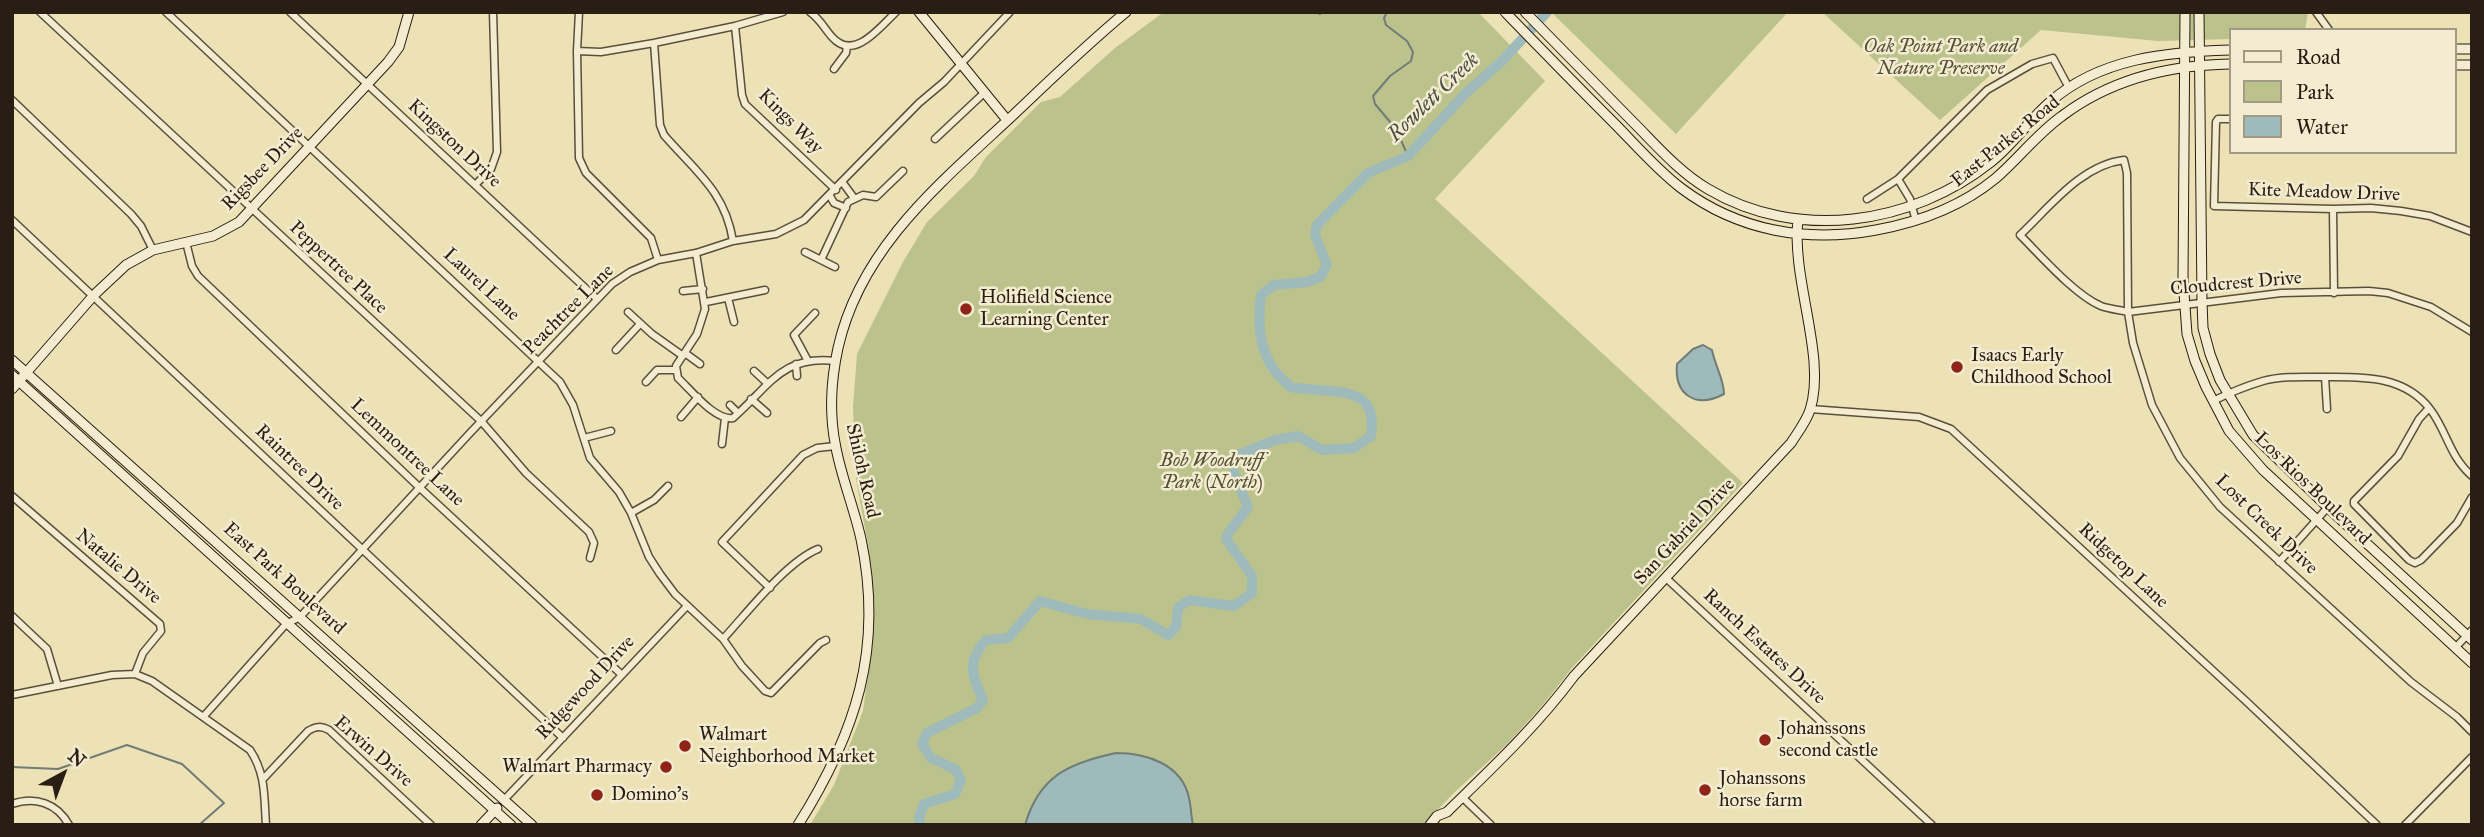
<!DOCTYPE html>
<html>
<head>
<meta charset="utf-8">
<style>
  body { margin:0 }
  #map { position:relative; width:2484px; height:837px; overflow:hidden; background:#ede1b6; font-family:"IM FELL Great Primer",serif }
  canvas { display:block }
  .frame { position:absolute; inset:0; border:14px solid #291e13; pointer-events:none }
  .legend { position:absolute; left:2229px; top:28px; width:228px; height:126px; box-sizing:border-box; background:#f3ecd0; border:2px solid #a29a84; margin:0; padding:9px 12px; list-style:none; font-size:21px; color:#291e13 }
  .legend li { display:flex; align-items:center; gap:14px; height:35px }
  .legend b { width:35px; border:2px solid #a29a84 }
  .north { position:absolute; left:28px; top:739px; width:70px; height:70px; -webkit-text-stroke:5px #f3ecd0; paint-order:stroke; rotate:41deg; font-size:19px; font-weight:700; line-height:28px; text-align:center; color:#291e13 }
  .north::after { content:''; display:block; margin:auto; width:24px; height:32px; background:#291e13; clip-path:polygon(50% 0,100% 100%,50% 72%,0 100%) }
</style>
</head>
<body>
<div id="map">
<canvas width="2484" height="837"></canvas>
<div class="frame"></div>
<ul class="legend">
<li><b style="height:9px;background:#f3ecd0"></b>Road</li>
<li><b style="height:19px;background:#bcc28b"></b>Park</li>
<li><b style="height:19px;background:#9fbaba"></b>Water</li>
</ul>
<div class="north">N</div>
</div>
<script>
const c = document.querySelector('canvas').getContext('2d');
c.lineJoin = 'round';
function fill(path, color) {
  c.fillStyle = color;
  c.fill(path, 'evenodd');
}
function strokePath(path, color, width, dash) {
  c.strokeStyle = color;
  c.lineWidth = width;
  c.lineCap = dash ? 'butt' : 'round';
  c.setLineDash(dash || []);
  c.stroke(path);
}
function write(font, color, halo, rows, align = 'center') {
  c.font = font + ' "IM FELL Great Primer",serif';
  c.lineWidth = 5;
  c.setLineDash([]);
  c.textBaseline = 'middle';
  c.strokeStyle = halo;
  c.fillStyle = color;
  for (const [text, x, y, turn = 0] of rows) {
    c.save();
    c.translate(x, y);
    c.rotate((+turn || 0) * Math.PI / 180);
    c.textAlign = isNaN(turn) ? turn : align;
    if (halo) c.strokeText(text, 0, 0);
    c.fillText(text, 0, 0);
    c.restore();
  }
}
const green = new Path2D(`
  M1164,12H1478L1545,81L1435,199L1743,483L1571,669C1551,696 1530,720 1507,744C1479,771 1449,794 1425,825H810L834,785L863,711L874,629L868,545L856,479L853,407L857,354L903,262L927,222L974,176L986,157L1041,102L1060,97L1115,48Z
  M1551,12H1788L1676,134Z
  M1822,12H2308L2305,30H2230V39L2158,41L2041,30L1940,120Z`);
const water = new Path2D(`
  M1703,345L1712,350C1715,366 1724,379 1724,394C1696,409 1674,395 1677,364L1693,349Z
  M1116,753C1146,753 1182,764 1189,798C1191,806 1191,816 1193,825H1025C1039,776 1069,763 1116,753Z`);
const stream = new Path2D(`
  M1315,12L1320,14L1323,12
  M1387,12L1384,18L1386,25L1407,41L1413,52L1411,61L1390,76L1373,96L1375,104L1396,129L1408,156
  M12,767L58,769L127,745L182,764L224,803L199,825`);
const river = new Path2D(`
  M920,825L919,818L924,804L955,794L961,780L955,769L931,758L922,744L927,733L977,708L983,700C972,675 966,662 986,640L1008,638L1040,601L1087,614L1141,619L1168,635L1176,627L1178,608L1189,600L1234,606L1252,593V576L1226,539L1227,535L1248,507L1234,473L1233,457L1275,440L1298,436L1322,450L1354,448L1371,436C1378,388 1344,393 1307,389C1303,388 1295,389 1291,387C1288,386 1286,382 1283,380C1259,357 1257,326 1261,295L1274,285L1307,282L1320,277L1327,265L1315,235L1317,225L1368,173L1408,156L1466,93L1502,61L1547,12`);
const street = new Path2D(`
  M40,12L482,422L526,473L589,532L594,543L590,558
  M166,12L560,382L573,405L590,458L619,492L631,513L649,557L660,574L675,594L723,639L742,666L765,691L771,693L820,643L826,640
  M290,12L597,299
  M579,12L577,51L579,158L586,173L651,238L658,260
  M810,12C820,19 824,28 832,37C854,62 880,27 896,12
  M2316,12L2329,30
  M735,26L742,95L745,104L836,190
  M654,43L660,125L664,135C695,171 725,191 733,241
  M577,51L601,52L654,43L735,26L783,12
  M834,69L846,53L847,46
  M12,100L131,214L141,226L153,250
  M2230,119H2218L2216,122L2214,206L2333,209L2371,208L2401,211L2430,216L2472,232
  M935,139L984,93
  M1898,179L1910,199L1916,221
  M843,183L854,198
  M475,185L491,169L497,152L493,12
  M830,196L834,203L846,208
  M1867,199L1898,179L1987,90L2032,64L2053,58L2069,88
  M2333,209L2334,293
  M12,220L563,738
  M186,242L192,266L198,276L420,488L622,675
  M805,252L821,260L848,202L863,195L876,197L903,171
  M696,253L705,309L697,334L676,366L678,378C691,390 715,421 733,418C769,387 781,355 835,361
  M821,260L835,267
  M683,291L703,289
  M728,298L734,322
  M706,302L765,290
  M628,312L652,334L683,356
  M2472,332L2431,307L2388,293L2369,291L2281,293L2128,312C2120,310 2109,309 2101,306C2075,295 2041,256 2020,235C2049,208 2081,165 2124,160L2127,173L2128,312L2133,343L2152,405L2180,458L2220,507L2411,682L2457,717L2472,732
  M616,350L640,324
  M685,353L700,364
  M808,361L794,335L815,313
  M796,364L797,376
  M754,371L767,383
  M2325,377L2327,409
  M646,382L657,370H676
  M751,399L767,413
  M2213,401C2229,393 2246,386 2263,381C2282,376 2302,377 2321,377C2360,377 2403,374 2430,409C2447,431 2449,456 2472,476
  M730,405L738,413
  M2429,408L2419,419L2398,456L2354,501V504L2409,560L2415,563L2421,560L2457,523L2472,497
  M1810,409L1919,417L1951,429L2248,703L2377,825
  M681,417L698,397
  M584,438L611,431
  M722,444L725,418
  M12,496L160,624L161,631L143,653L135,674
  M631,513L654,500L668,486
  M2279,562L2328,507
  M1666,578L1932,825
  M770,588L722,542L803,455L817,448L835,446
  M12,616L47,649L58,686
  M723,639C747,613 786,562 818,549
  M2456,647L2472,630
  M12,695L112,675L135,674L152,681L250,750C266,774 264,797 266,825
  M204,716L286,624L300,617L470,433L612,284L630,272L658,260L696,253L733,241L776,234L804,220L919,103L944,82L1010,12
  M264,778L308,731C316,726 321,726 329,730L431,825
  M1462,797L1491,825
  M504,800L687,606
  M12,804C35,796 57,803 69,825
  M2405,825L2472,757`);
const secondary = new Path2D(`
  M919,12L1007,120
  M1505,12C1541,49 1576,85 1613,122C1635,144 1656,169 1681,188C1738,231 1807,243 1876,230C1920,222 1961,207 1996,178C2019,158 2037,134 2062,116C2111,79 2170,65 2230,64
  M1525,12C1561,49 1597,85 1633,122C1656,145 1679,172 1708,189C1797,242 1912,225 1991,162C2013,145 2029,120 2050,102C2100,58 2167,52 2230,50
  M2185,12L2183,279L2187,334L2195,361L2206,387L2229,431L2263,470L2472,663
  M2199,12L2202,302L2203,328L2210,354L2220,380L2253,435L2339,518L2472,640
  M2454,49H2472
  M2454,65H2472
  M12,360L532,825
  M12,375L511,825
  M12,389L94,295L126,265L153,250L213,236L239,222L388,62L399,47L409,12
  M481,825L497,808
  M798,825C856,733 884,648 861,539C854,508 842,479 836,448C829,415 831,380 838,348C860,249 938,185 1009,119C1047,83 1085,46 1126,12
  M1430,825L1437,816L1447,812C1492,768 1536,727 1574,676L1791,443C1798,432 1806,422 1810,410C1827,357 1791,280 1798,219`);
const markers = [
  [966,309,7,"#8f2418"],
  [1957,367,7,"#8f2418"],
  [1765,740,7,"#8f2418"],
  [685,746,7,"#8f2418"],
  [666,767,7,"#8f2418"],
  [1705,790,7,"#8f2418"],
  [597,795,7,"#8f2418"]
];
const parkNames = [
  ["Oak Point Park and",1941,47],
  ["Nature Preserve",1941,69],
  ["Bob Woodruff",1212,461],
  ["Park (North)",1212,483]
];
const streetNames = [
  ["Kings Way",790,122,45],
  ["East Parker Road",2006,142,-39],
  ["Kingston Drive",454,144,43],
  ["Rigsbee Drive",263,169,-46],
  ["Kite Meadow Drive",2324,193,2],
  ["Peppertree Place",338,268,43],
  ["Cloudcrest Drive",2236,284,-5],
  ["Laurel Lane",481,285,43],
  ["Peachtree Lane",569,310,-45],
  ["Lemmontree Lane",407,453,43],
  ["Raintree Drive",299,468,44],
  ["Shiloh Road",862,471,77],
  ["Los Rios Boulevard",2312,489,44],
  ["Lost Creek Drive",2266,525,44],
  ["San Gabriel Drive",1685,532,-47],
  ["Ridgetop Lane",2123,566,43],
  ["Natalie Drive",118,567,40],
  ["East Park Boulevard",284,579,42],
  ["Ranch Estates Drive",1764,647,43],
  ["Ridgewood Drive",586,688,-47],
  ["Erwin Drive",373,752,41]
];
const poiNames = [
  ["Holifield Science",980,298],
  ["Learning Center",980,320],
  ["Isaacs Early",1971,356],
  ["Childhood School",1971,378],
  ["Johanssons",1779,729],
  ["second castle",1779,751],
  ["Walmart",699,735],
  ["Neighborhood Market",699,757],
  ["Walmart Pharmacy",652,767,"right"],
  ["Johanssons",1719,779],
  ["horse farm",1719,801],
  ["Domino's",611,795]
];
const waterNames = [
  ["Rowlett Creek",1434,98,-44]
];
fill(green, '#bcc28b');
fill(water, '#9fbaba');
strokePath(water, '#707c77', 2);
strokePath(stream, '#707c77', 2);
strokePath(river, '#9fbaba', 10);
strokePath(street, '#5a4f3c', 9);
strokePath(secondary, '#291e13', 11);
strokePath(street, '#f3ecd0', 6);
strokePath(secondary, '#f3ecd0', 9);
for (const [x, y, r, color] of markers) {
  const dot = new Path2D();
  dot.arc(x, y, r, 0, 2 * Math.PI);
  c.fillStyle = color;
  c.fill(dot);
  strokePath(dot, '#f3ecd0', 2.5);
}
write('italic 19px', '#554f37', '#f3ecd0', parkNames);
write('19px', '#291e13', '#f3ecd0', streetNames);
write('19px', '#291e13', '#f3ecd0', poiNames, 'left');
write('italic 21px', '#4c4d45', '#f3ecd0', waterNames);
</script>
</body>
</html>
